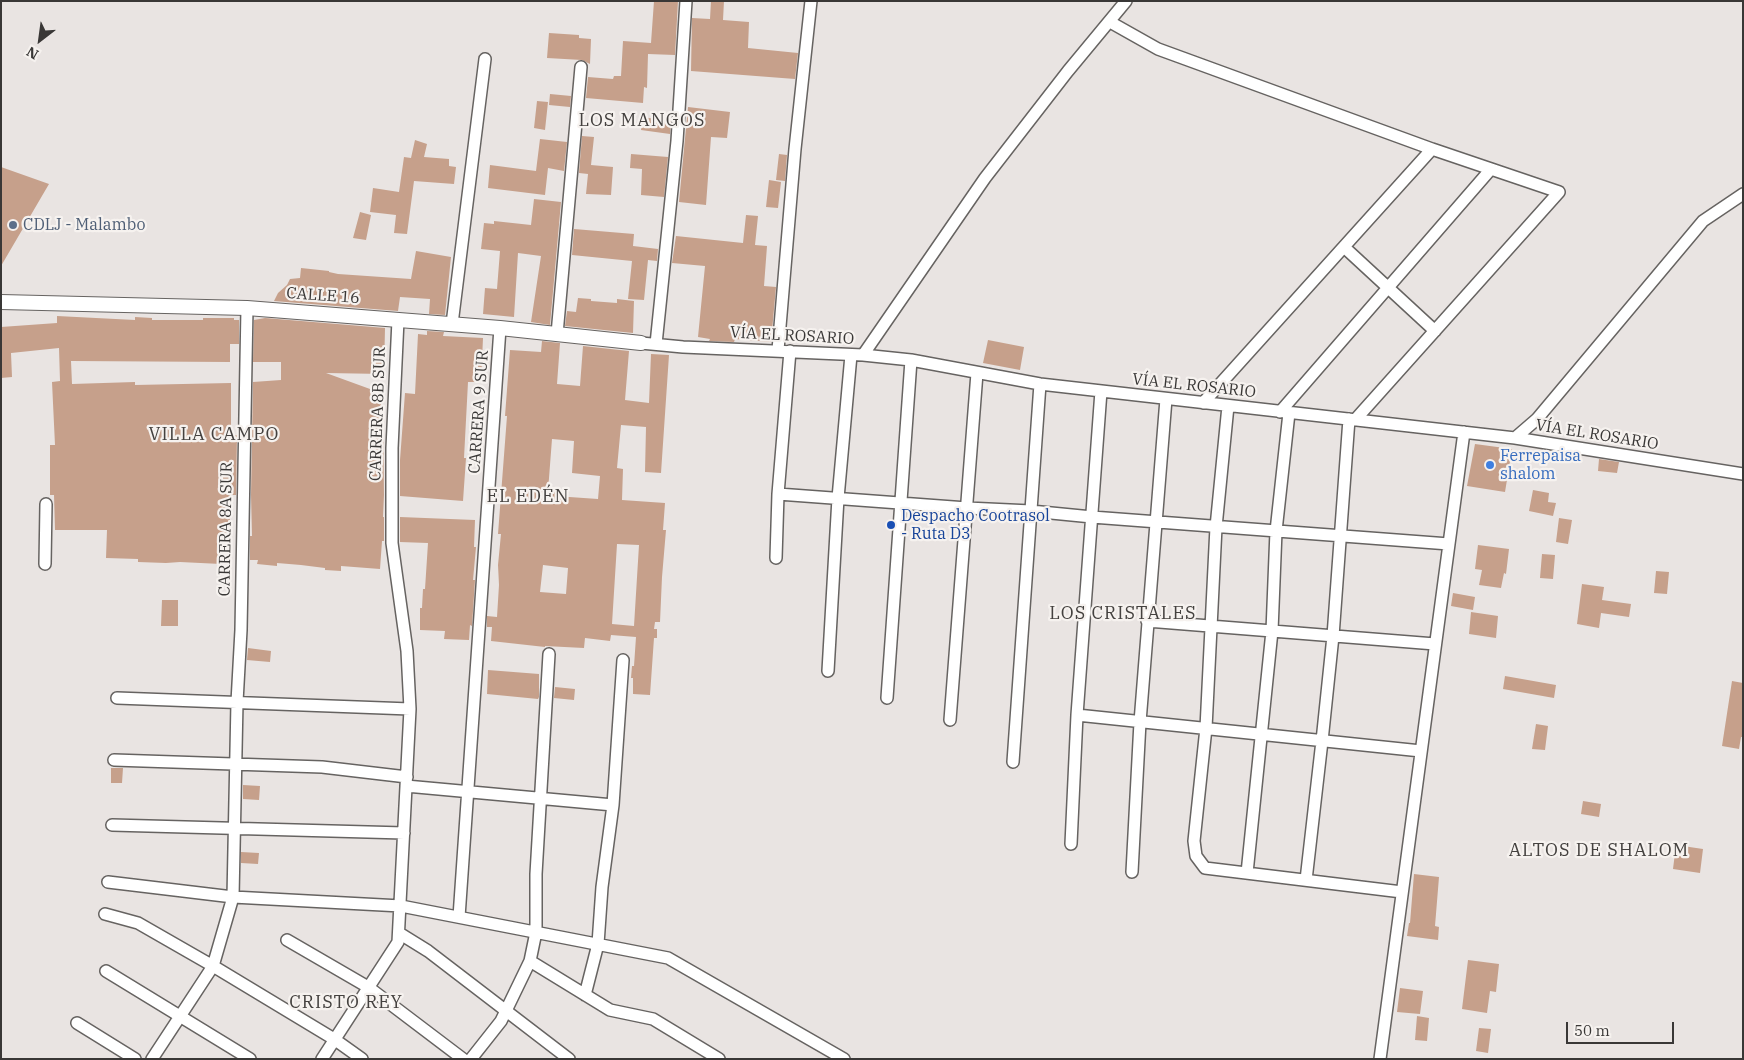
<!DOCTYPE html>
<html>
<head>
<meta charset="utf-8">
<style>
  body { margin:0 }
  #map { position:relative; width:1744px; height:1060px; overflow:hidden; background:#e9e4e2; font-family:"IBM Plex Serif",serif }
  canvas { display:block }
  .frame { position:absolute; inset:0; border:2px solid #393736; pointer-events:none }
  .north { position:absolute; left:15px; top:15px; width:50px; height:50px; -webkit-text-stroke:4px #f6f2ef; paint-order:stroke; rotate:210deg; font-size:14px; font-weight:700; line-height:20px; text-align:center; color:#393736 }
  .north::after { content:''; display:block; margin:auto; width:18px; height:22px; background:#393736; clip-path:polygon(50% 0,100% 100%,50% 72%,0 100%) }
  .scale { position:absolute; left:1566px; top:1022px; width:108px; height:22px; box-sizing:border-box; border:2px solid #393736; border-top:0; padding-left:6px; font-size:15px; line-height:18px; white-space:nowrap; color:#393736; -webkit-text-stroke:4px #f6f2ef; paint-order:stroke }
</style>
</head>
<body>
<div id="map">
<canvas width="1744" height="1060"></canvas>
<div class="frame"></div>
<div class="north">N</div>
<div class="scale">50 m</div>
</div>
<script>
const c = document.querySelector('canvas').getContext('2d');
c.lineJoin = 'round';
function fill(path, color) {
  c.fillStyle = color;
  c.fill(path, 'evenodd');
}
function strokePath(path, color, width, dash) {
  c.strokeStyle = color;
  c.lineWidth = width;
  c.lineCap = dash ? 'butt' : 'round';
  c.setLineDash(dash || []);
  c.stroke(path);
}
function write(font, color, halo, rows, align = 'center') {
  c.font = font + ' "IBM Plex Serif",serif';
  c.lineWidth = 4.5;
  c.setLineDash([]);
  c.textBaseline = 'middle';
  c.strokeStyle = halo;
  c.fillStyle = color;
  for (const [text, x, y, turn = 0] of rows) {
    c.save();
    c.translate(x, y);
    c.rotate((+turn || 0) * Math.PI / 180);
    c.textAlign = isNaN(turn) ? turn : align;
    if (halo) c.strokeText(text, 0, 0);
    c.fillText(text, 0, 0);
    c.restore();
  }
}
const building = new Path2D(`
  M654,1H678L675,55L648,54L647,88L644,87L643,103L586,98L588,77L613,79L614,76H621L623,41L651,43Z
  M711,1H724L723,20L749,22L748,48L798,53L795,79L691,71L692,18L710,19Z
  M549,33L579,35V38L591,39L590,64L582,60L547,58Z
  M550,94L571,96L570,107L549,105Z
  M537,101L548,102L545,130L534,128Z
  M688,107L730,112L727,138L711,137L706,205L679,202Z
  M642,117L671,121L670,134L641,130Z
  M582,136L594,137L591,165L613,167L611,195L586,194L588,174L579,173Z
  M540,139L567,142L564,171L548,168L545,195L488,188L490,165L536,171Z
  M415,140L427,144L424,157L449,159V166L456,167L454,184L414,181L407,234L394,233L396,215L370,212L373,188L399,192L404,157L411,158Z
  M631,154L668,157L664,197L641,195L642,169L630,168Z
  M779,154L787,155L785,181L776,180Z
  M1,167L49,184L1,266Z
  M769,180L781,182L778,208L766,207Z
  M534,199L561,202L550,325L531,322L541,256L518,253L514,317L483,314L485,288L497,289L500,251L481,249L484,223L494,224V221L531,225Z
  M360,212L371,215L366,240L353,238Z
  M746,215L758,216L755,245L767,246L764,286L776,287L771,342L735,339L734,342L709,341L710,339L698,337L705,266L672,263L676,236L743,243Z
  M574,229L634,234L633,246L658,249L657,261L648,260L644,300L628,299L632,261L572,255Z
  M416,251L451,257L445,315L429,314L430,299L400,297L398,311L274,301L278,293L287,285L290,279L300,278L301,268L329,271V272L338,274L411,279Z
  M578,298L591,299V301L617,303V299L634,301L633,333L565,326L567,311L576,312Z
  M57,316L135,320V317L152,318V320H203V318H234V320H239V344H230V362L71,361L72,384L135,382V385L231,383V435H237L236,495H230V533H222L221,564L180,562L166,563L138,562V559L106,558L107,530H55L54,495H50V445H55L52,382L60,381L59,348L11,353L12,377L1,378V327L57,323Z
  M265,318L385,328L384,374L326,373L381,393V415L383,416L384,495L383,517H384V541H382L380,569L341,566V571L325,570V568L301,565L277,563V566L257,564L258,560H250V536H252L251,495L253,382L281,380V362H253L254,320Z
  M427,331L444,332L443,336L483,338L481,382H468L464,458H466L463,501L400,496V460L405,393L415,394L418,334L427,335Z
  M988,340L1024,347L1020,370L983,363Z
  M542,341L560,343L557,384L580,386L583,346L629,351L625,400L649,403L651,354L669,355L661,473L645,472L646,427L621,425L617,468L623,469L622,500L665,503L663,530H666L662,577L660,622H655L654,629H657V638H654L650,695L633,694V678H631L632,666H634L636,637L611,635L610,641L585,638L584,648L545,646V647L491,641L492,627H487V616L497,617L499,585L498,565L501,534H498L507,416H505L510,350L541,352ZM552,439L574,441L572,473L600,476L598,499L555,496L556,492L548,491ZM617,544L639,545L634,626L612,624ZM543,565L568,568L566,594L540,592Z
  M1475,444L1512,449L1505,492L1467,486Z
  M1599,459L1619,462L1617,473L1598,471Z
  M1533,490L1549,493L1548,502L1556,503L1553,516L1529,511Z
  M400,517L475,520L474,547H476L473,580H475L472,626L470,625L469,640L444,639L445,631L420,630V608H422L423,589H425L428,543L400,542Z
  M1559,518L1572,520L1568,544L1556,542Z
  M1478,545L1509,549L1506,574L1504,573L1501,588L1479,585L1482,570L1475,569Z
  M1542,554L1555,555L1553,579L1540,578Z
  M1656,571L1669,572L1667,594L1654,593Z
  M1582,584L1604,587L1602,600L1631,604L1629,617L1601,613L1599,628L1577,624Z
  M1453,593L1475,597L1473,610L1451,606Z
  M162,600H178V626H161Z
  M1471,612L1498,616L1496,638L1469,634Z
  M248,648L271,651L270,662L247,660Z
  M488,670L539,674V697L538,699L487,694Z
  M1505,676L1556,685L1554,698L1503,689Z
  M1732,681L1743,683V737H1741L1739,749L1722,746Z
  M555,687L575,689L574,700L554,698Z
  M1536,724L1548,726L1545,750L1532,749Z
  M111,768H123L122,783H111Z
  M243,785L260,786L259,800L243,799Z
  M1583,801L1601,804L1599,817L1581,814Z
  M1676,845L1703,849L1700,873L1673,869Z
  M241,852L259,853L258,864L241,863Z
  M1414,874L1439,877L1435,926L1439,927L1438,940L1407,936L1409,923H1410Z
  M1468,960L1499,964L1496,992L1490,991L1487,1013L1462,1009Z
  M1400,988L1423,991L1420,1014L1397,1012Z
  M1417,1016L1429,1018L1427,1041L1415,1040Z
  M1479,1028L1491,1029L1488,1053L1476,1051Z`);
const minor = new Path2D(`
  M1110,22L1158,49L1432,149L1559,192L1355,420
  M1344,247L1435,331
  M452,324L485,59
  M557,334L581,67
  M641,343L683,347L863,355L911,360L1040,384L1515,438L1743,474
  M656,344L677,141L686,1
  M778,350L795,149L811,1
  M863,355L985,178L1068,71L1126,1
  M1203,403L1432,149
  M1228,406L1216,527L1206,728L1194,841L1196,856L1205,868L1402,892
  M1280,412L1491,169
  M1515,438L1537,419L1703,221L1743,194
  M778,494L967,508L1031,511L1092,517L1449,544
  M776,558L778,494L790,351
  M45,564L46,504
  M1147,621L1435,644
  M828,671L838,498L851,355
  M117,698L410,709
  M887,698L911,360
  M1077,715L1421,751
  M950,720L977,373
  M114,760L322,767L407,777
  M1013,762L1040,384
  M406,786L613,805
  M112,825L404,833
  M1071,844L1077,715L1101,391
  M1132,872L1140,722L1166,399
  M1247,873L1272,631L1276,531L1289,413
  M1306,880L1322,741L1333,636L1349,419
  M108,882L233,897L401,906L668,958L844,1059
  M105,914L138,923L213,966L334,1039L362,1059
  M459,917L500,328
  M399,933L428,951L569,1059
  M287,940L368,987L463,1059
  M530,961L610,1010L653,1019L719,1059
  M106,971L250,1059
  M585,995L598,944L602,887L613,805L623,660
  M77,1023L135,1059
  M152,1059L213,966L233,897L237,702L241,630L247,308
  M322,1059L398,942L410,709L407,651L392,543V448L398,320
  M471,1059L501,1021L530,961L536,932V874L549,654
  M1380,1059L1464,432`);
const tertiary = new Path2D(`
  M1,302L247,308L500,328L641,343`);
const markers = [
  [13,225,5,"#5c6f8a"],
  [1490,465,5,"#3f7fe0"],
  [891,525,5,"#1a4fb4"]
];
const serviceNames = [
  ["CDLJ - Malambo",23,225]
];
const streetNames = [
  ["CALLE 16",323,296,4],
  ["VÍA EL ROSARIO",792,336,3],
  ["VÍA EL ROSARIO",1194,386,6],
  ["CARRERA 9 SUR",479,412,-86],
  ["CARRERA 8B SUR",378,414,-88],
  ["VÍA EL ROSARIO",1597,435,9],
  ["CARRERA 8A SUR",226,529,-89]
];
const shopNames = [
  ["Ferrepaisa",1500,456],
  ["shalom",1500,474]
];
const transitNames = [
  ["Despacho Cootrasol",901,516],
  ["- Ruta D3",901,534]
];
const neighbourhoodNames = [
  ["LOS MANGOS",642,121],
  ["VILLA CAMPO",214,435],
  ["EL EDÉN",528,497],
  ["LOS CRISTALES",1123,614],
  ["ALTOS DE SHALOM",1599,851],
  ["CRISTO REY",346,1003]
];
fill(building, '#c6a08b');
strokePath(minor, '#666361', 14);
strokePath(tertiary, '#666361', 16);
strokePath(minor, '#fff', 11);
strokePath(tertiary, '#fff', 14);
for (const [x, y, r, color] of markers) {
  const dot = new Path2D();
  dot.arc(x, y, r, 0, 2 * Math.PI);
  c.fillStyle = color;
  c.fill(dot);
  strokePath(dot, '#f6f2ef', 2);
}
write('16px', '#4e5e75', '#f6f2ef', serviceNames, 'left');
write('16px', '#393736', '#f6f2ef', streetNames);
write('16px', '#366cbe', '#f6f2ef', shopNames, 'left');
write('16px', '#164399', '#f6f2ef', transitNames, 'left');
c.letterSpacing = '1px';
write('18px', '#44413f', '#f6f2ef', neighbourhoodNames);
c.letterSpacing = '0px';
</script>
</body>
</html>
